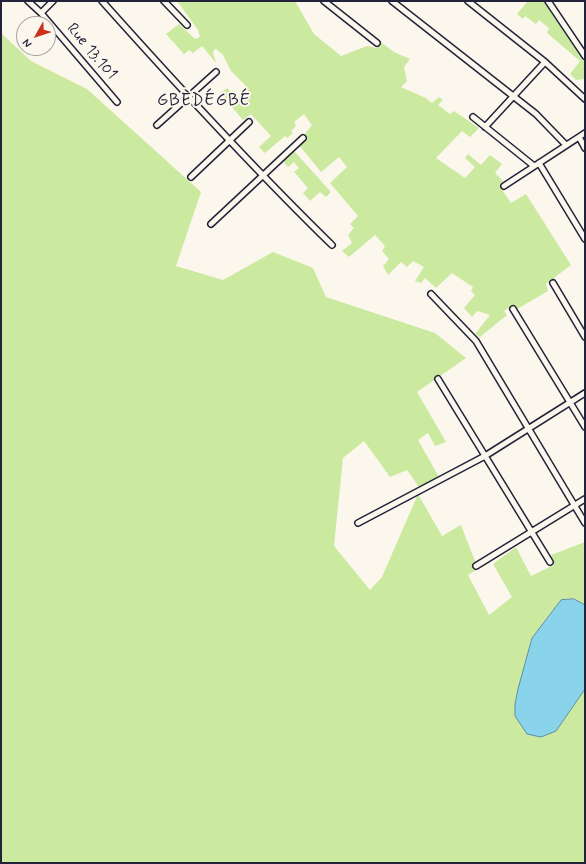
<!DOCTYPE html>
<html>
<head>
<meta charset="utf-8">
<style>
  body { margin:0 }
  #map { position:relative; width:586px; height:864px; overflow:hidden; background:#fbf7ec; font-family:Mynerve,sans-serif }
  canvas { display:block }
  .frame { position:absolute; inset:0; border:2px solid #22223b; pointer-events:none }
  .north { position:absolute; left:16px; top:16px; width:40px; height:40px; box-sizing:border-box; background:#fbf7ec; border:1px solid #a4a2a5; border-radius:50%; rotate:231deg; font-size:11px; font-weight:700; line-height:16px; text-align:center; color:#22223b }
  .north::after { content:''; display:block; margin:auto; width:14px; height:18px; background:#c8321e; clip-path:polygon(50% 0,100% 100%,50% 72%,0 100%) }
</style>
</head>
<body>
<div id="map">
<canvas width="586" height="864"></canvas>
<div class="frame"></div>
<div class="north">N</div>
</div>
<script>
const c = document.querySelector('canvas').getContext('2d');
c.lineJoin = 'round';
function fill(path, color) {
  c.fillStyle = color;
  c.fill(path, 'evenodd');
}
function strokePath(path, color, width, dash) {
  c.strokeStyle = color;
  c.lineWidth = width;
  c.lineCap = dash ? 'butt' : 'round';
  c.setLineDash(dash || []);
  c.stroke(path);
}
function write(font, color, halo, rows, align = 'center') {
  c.font = font + ' Mynerve,sans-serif';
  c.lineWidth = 4;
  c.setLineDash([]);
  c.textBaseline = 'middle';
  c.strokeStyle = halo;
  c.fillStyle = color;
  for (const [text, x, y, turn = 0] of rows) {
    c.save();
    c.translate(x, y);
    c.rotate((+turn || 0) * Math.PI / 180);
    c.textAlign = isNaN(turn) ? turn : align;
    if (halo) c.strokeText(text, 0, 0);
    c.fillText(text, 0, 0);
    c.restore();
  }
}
const green = new Path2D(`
  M177,1H295L314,34L341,56L367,46L377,48L382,43L394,52L410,59L404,67L407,81L401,87L426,98L432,103L439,97L443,100L438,105L450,114L454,111L479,128L470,137L462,131L436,158L465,178L475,167L465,158L468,154L481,165L490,155L502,164L495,173L503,181L499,185L511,203L526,194L571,265L546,284L548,291L517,309L513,305L504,311L507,315L480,337L475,334L490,315L477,311L472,317L464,308L475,295L471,291L473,287L452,273L436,288L425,278L421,283L415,281L424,267L413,261L407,267L401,262L388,275L383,266L389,259L382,251L385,246L375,235L349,257L342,251L352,243L348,235L354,228L350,224L358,216L330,183L347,167L339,157L321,172L299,145L308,138L304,135L312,125L304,114L294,122L296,126L291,131L293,133L287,138L285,136L265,153L259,147L271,136L251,114L243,120L220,93L227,88L238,98L249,89L231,71L223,55L216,49L214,50L213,53L216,63L202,46L193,53L189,50L184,54L166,34L179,24L195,39L200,37L198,30Z
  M528,1H545L585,62V79L576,80L570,74L580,61L547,33L549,28L539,20L536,24L525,16L523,19L517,14Z
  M1,33L31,61L87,89L201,192L176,266L223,280L273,252L313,268L326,297L435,333L466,358L417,392L446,442L435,446L428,433L418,440L439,477L419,487L407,470L390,477L364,441L343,458L334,546L370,590L382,577L418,494L442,536L461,525L478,569L468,575L489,615L512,597L493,564L516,547L531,576L554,565L551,555L585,542V605L574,599L561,600L532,638L515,704V716L556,731L585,689V863H1Z
  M294,151L331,192L326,197L320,192L310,201L303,193L308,188L294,172L299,168L294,162L288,167L283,161Z`);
const water = new Path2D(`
  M574,599L585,605V689L556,731L541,737L527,734L515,716V704L518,689L532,638L561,600Z`);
const street = new Path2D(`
  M28,1L41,13L117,102
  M102,1C177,85 252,167 332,245
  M164,1L187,25
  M324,1L377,43
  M392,1L536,114L566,145
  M468,1L545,62L585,99
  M548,1L585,56
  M41,13L53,1
  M473,117L534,166
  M157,125L216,72
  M485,127L545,62
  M579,137L585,148
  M539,163L585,239
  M191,177L249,122
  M504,186L585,133
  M211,224L303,138
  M553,283L585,337
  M431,294L476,341L585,523
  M513,309L585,427
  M438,379L550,562
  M358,523L485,456L585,393
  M476,566L585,499`);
const streetNames = [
  ["Rue 13.101",91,52,50]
];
const neighbourhoodNames = [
  ["GBÈDÉGBÉ",204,101]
];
fill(green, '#cce9a0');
fill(water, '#8ad4eb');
strokePath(water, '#608da5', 1);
strokePath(street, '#22223b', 8);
strokePath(street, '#fbf7ec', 5);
write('16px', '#22223b', '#fbf7ec', streetNames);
c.letterSpacing = '1px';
write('17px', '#22223b', '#fbf7ec', neighbourhoodNames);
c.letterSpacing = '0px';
</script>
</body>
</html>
